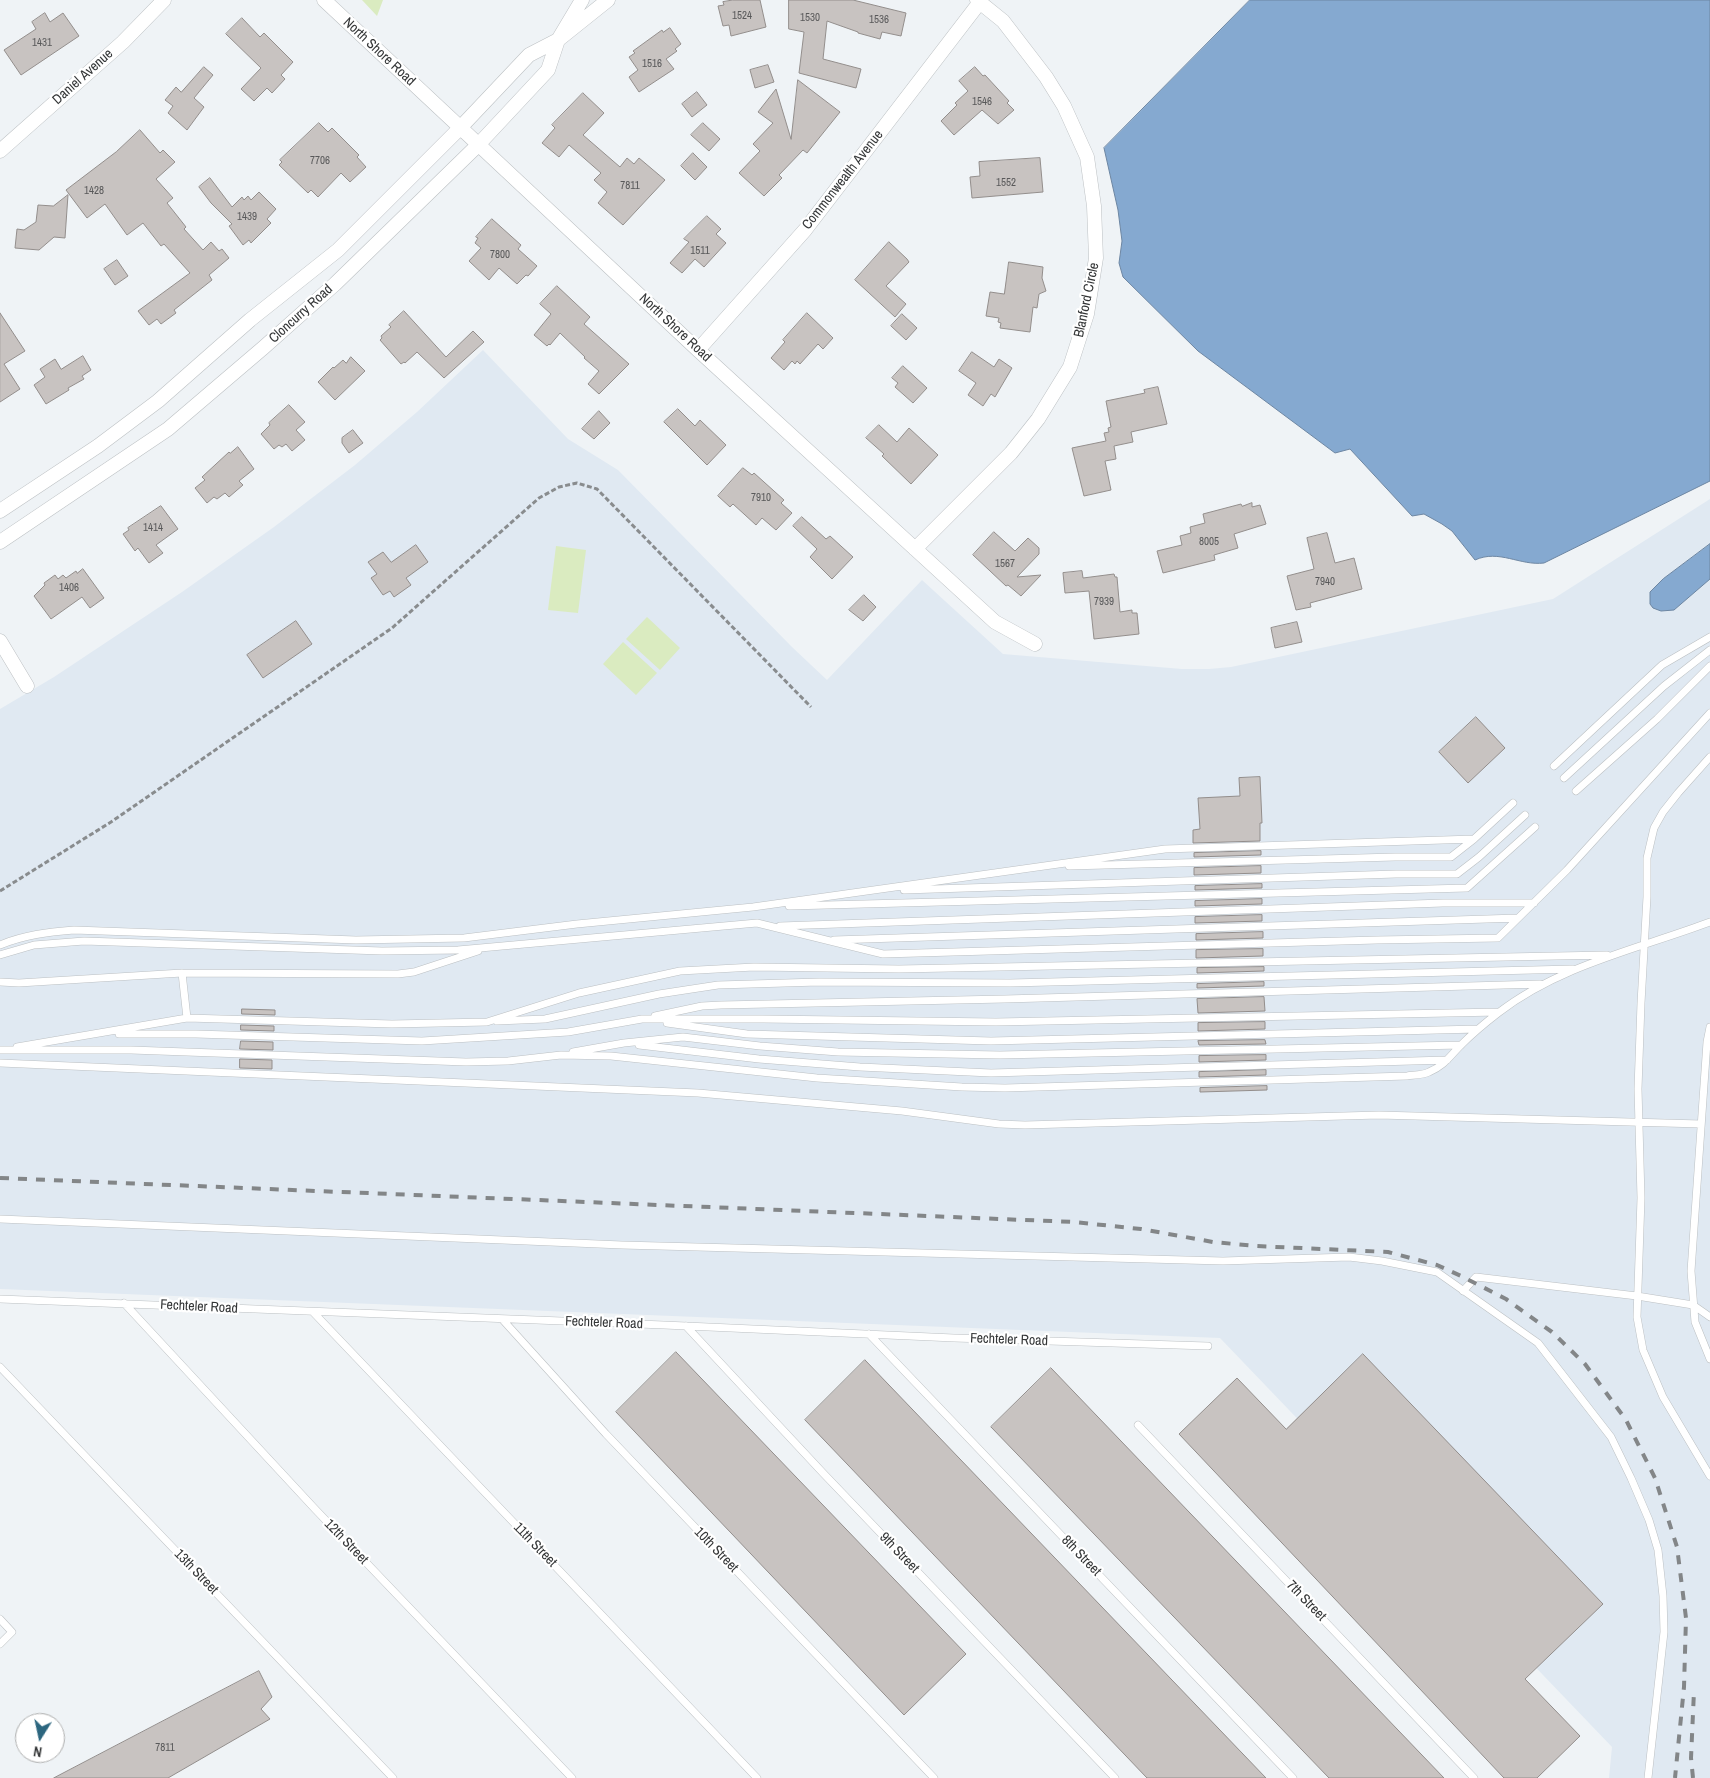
<!DOCTYPE html>
<html>
<head>
<meta charset="utf-8">
<style>
  body { margin:0 }
  #map { position:relative; width:1710px; height:1778px; overflow:hidden; background:#eff3f6; font-family:"Archivo Narrow",sans-serif }
  canvas { display:block }
  .north { position:absolute; left:15px; top:1713px; width:50px; height:50px; box-sizing:border-box; background:#fff; border:1px solid #aeafaf; border-radius:50%; rotate:190deg; font-size:14px; font-weight:700; line-height:20px; text-align:center; color:#343637 }
  .north::after { content:''; display:block; margin:auto; width:18px; height:22px; background:#2c667f; clip-path:polygon(50% 0,100% 100%,50% 72%,0 100%) }
</style>
</head>
<body>
<div id="map">
<canvas width="1710" height="1778"></canvas>
<div class="north">N</div>
</div>
<script>
const c = document.querySelector('canvas').getContext('2d');
c.lineJoin = 'round';
function fill(path, color) {
  c.fillStyle = color;
  c.fill(path, 'evenodd');
}
function strokePath(path, color, width, dash) {
  c.strokeStyle = color;
  c.lineWidth = width;
  c.lineCap = dash ? 'butt' : 'round';
  c.setLineDash(dash || []);
  c.stroke(path);
}
function write(font, color, halo, rows, align = 'center') {
  c.font = font + ' "Archivo Narrow",sans-serif';
  c.lineWidth = 4.5;
  c.setLineDash([]);
  c.textBaseline = 'middle';
  c.strokeStyle = halo;
  c.fillStyle = color;
  for (const [text, x, y, turn = 0] of rows) {
    c.save();
    c.translate(x, y);
    c.rotate((+turn || 0) * Math.PI / 180);
    c.textAlign = isNaN(turn) ? turn : align;
    if (halo) c.strokeText(text, 0, 0);
    c.fillText(text, 0, 0);
    c.restore();
  }
}
const built = new Path2D(`
  M483,350L568,439L618,470L792,647L827,680L922,580L1003,654L1182,669H1209L1231,667L1553,599L1710,499V1778H1609L1612,1747L1220,1338L0,1289V709L54,677L182,592L274,527L355,465L417,412Z`);
const green = new Path2D(`
  M362,0H383L377,16Z
  M556,546L586,550L578,613L548,610Z
  M647,617L680,648L660,670L626,639Z
  M623,642L657,673L636,695L603,664Z`);
const water = new Path2D(`
  M1250,0H1710V481L1544,563C1520,566 1499,549 1475,560L1452,531L1442,524L1424,514L1412,516L1350,449L1335,453L1198,351L1123,277L1119,263L1122,241L1118,210L1104,148Z
  M1710,544V579L1674,610L1661,611L1653,608L1650,604V592L1663,579Z`);
const building = new Path2D(`
  M733,0H760L766,27L731,36L729,25L723,26L718,6L724,5L723,2Z
  M789,0H853L906,13L901,36L882,32L880,39L858,33V32L827,21L823,59L861,69L856,88L799,73L804,32L789,29Z
  M45,13L50,22L63,13L79,36L21,75L4,50L36,29L32,22Z
  M242,18L260,37L264,33L293,62L281,75L285,79L272,93L267,88L254,101L241,89L261,68L226,34Z
  M670,28L681,44L675,49L677,51L666,59L674,69L639,92L629,77L638,70L629,57L635,53L633,51L662,30L663,32Z
  M768,65L774,82L755,88L750,70Z
  M204,67L213,75L194,98L204,107L187,130L168,113L173,106L165,100L176,87L181,92Z
  M975,67L983,76L985,75L1009,101L1007,103L1014,110L998,124L982,110L954,135L941,121L957,105L955,103L968,91L959,81Z
  M798,80L840,112L807,153L803,150L779,175L782,178L764,196L739,173L760,151L753,144L773,123L758,112L776,89L791,139Z
  M697,92L707,105L692,117L682,104Z
  M583,93L604,113L583,135L620,167L627,158L634,164L639,158L665,180L623,225L598,203L607,192L594,180L601,173L569,145L559,157L542,143L555,128L552,125Z
  M319,123L328,132L332,128L359,155L357,157L366,167L350,182L341,173L318,197L311,190L308,193L279,165L282,162L280,160Z
  M703,123L720,139L709,151L691,135Z
  M140,130L160,153L163,150L175,162L156,179L173,198L167,203L186,227L184,229L203,250L211,242L219,251L222,249L229,258L209,275L212,280L174,310L176,313L161,324L157,319L149,325L138,311L190,273L164,244L161,246L143,223L127,235L105,204L87,218L66,190L116,152Z
  M693,153L707,167L695,180L681,166Z
  M1040,158L1043,192L972,198L970,177L980,176L979,162Z
  M210,178L232,207L242,197L244,200L248,196L251,200L259,192L276,209L267,219L271,223L251,243L249,240L243,245L229,226L232,224L211,203L199,187Z
  M68,195L65,238L54,237L39,250L15,248L17,229L24,230L36,222L38,205L53,206Z
  M707,216L721,229L716,234L726,243L704,267L695,259L682,273L670,263L689,242L684,239Z
  M492,219L521,245L518,249L537,266L528,276L526,275L517,284L499,268L489,280L469,261L481,248L475,243L478,238L476,237Z
  M889,242L907,259L909,262L886,286L906,304L895,317L855,280Z
  M117,260L128,276L115,285L104,269Z
  M1009,262L1043,267L1042,278L1046,291L1039,294L1037,308L1033,307L1030,332L1000,328L1001,323L998,322L999,318L986,316L990,292L1004,294Z
  M557,286L590,317L584,324L629,364L599,394L588,384L599,371L584,358L585,357L560,333L550,345L549,344L547,346L534,335L551,314L540,304Z
  M404,311L446,357L473,331L484,342L444,378L417,352L405,363L404,362L401,364L380,340L382,338L381,336L391,327L389,325Z
  M0,313L25,351L4,364L20,389L0,402Z
  M807,313L833,338L823,349L818,344L800,364L797,361L795,364L792,361L784,370L771,358L785,342L783,340Z
  M902,314L917,328L906,340L891,326Z
  M972,352L994,367L999,359L1012,368L995,397L991,394L983,406L968,395L976,383L959,371Z
  M83,356L91,370L82,376L84,379L68,388L69,390L46,404L34,385L45,377L40,369L55,359L61,369Z
  M351,357L365,371L335,400L318,382L333,367L334,368L343,360L346,363Z
  M903,366L927,388L913,403L895,387L898,383L892,378Z
  M1158,387L1167,424L1131,432L1133,442L1114,446L1116,459L1105,461L1111,490L1084,496L1072,448L1106,441L1104,433L1109,432L1108,428L1111,427L1106,401L1145,393L1144,390Z
  M289,405L305,422L296,430L305,440L292,451L286,444L282,447L279,445L274,449L261,434L270,425L269,423Z
  M678,409L695,426L700,420L726,445L707,465L664,422Z
  M599,411L610,423L594,439L582,429Z
  M879,425L897,442L909,428L938,455L911,484L882,456L884,454L866,438Z
  M353,430L363,443L349,453L342,443V438Z
  M238,447L254,469L239,481L243,485L229,497L225,493L217,499L214,497L207,503L195,488L205,480L202,477L229,452L230,453Z
  M743,468L752,475L754,473L784,500L781,503L792,513L776,530L762,518L756,525L733,504L730,507L718,496Z
  M1252,503V507L1260,505L1266,524L1234,534L1238,548L1214,555L1215,560L1163,573L1157,551L1182,545L1180,536L1191,533L1190,527L1205,523L1203,514L1241,504L1242,506Z
  M161,506L178,529L156,545L163,553L149,563L138,548L135,551L123,534L129,530L128,528Z
  M802,517L826,539L830,536L853,557L832,579L810,557L817,549L793,526Z
  M994,532L1015,551L1028,538L1039,548V554L1017,577L1041,575L1021,596L1008,585L1006,586L973,555Z
  M1327,533L1335,563L1354,558L1362,589L1310,603L1311,607L1296,610L1287,576L1314,569L1307,538Z
  M416,545L428,562L406,578L411,585L394,597L390,591L383,595L371,578L377,574L368,562L383,552L391,562Z
  M83,569L104,598L90,608L82,597L51,619L34,596L45,585L44,583L55,575L58,579L63,575L66,578L76,571L77,573Z
  M1082,571L1083,578L1114,574L1115,577H1117L1120,612L1132,610V613H1137L1139,634L1094,639L1089,591L1065,593L1063,573Z
  M864,595L876,607L863,621L849,610Z
  M296,621L312,644L263,678L247,655Z
  M1297,622L1302,642L1275,648L1271,628Z
  M1476,717L1505,748L1468,783L1439,752Z
  M1260,777L1262,823H1260V841L1193,843V830L1200,829L1198,798L1240,796L1239,778Z
  M1261,851V855L1194,857V853Z
  M1261,866V873L1194,875V868Z
  M1262,884V888L1195,890V886Z
  M1262,899V904L1195,906V901Z
  M1262,915V921L1195,923V917Z
  M1263,932V938L1196,940V934Z
  M1263,949V956L1196,958V950Z
  M1264,967V971L1197,973V968Z
  M1264,982V986L1197,988V984Z
  M1264,997L1265,1011L1198,1013L1197,999Z
  M242,1009L275,1010V1015L242,1014Z
  M1265,1022V1029L1198,1031V1023Z
  M241,1025L274,1026V1031L241,1030Z
  M1265,1040L1266,1044L1199,1045L1198,1041Z
  M241,1041L273,1042V1050L240,1049Z
  M1266,1055V1060L1199,1062V1056Z
  M240,1059L272,1060V1069L240,1068Z
  M1266,1070V1075L1199,1077V1072Z
  M1267,1086V1090L1200,1092V1088Z
  M676,1352L966,1654L904,1715L616,1412Z
  M1363,1354L1603,1604L1525,1679L1580,1736L1537,1778H1504L1179,1434L1237,1378L1286,1429Z
  M865,1360L1266,1778H1147L805,1420Z
  M1051,1368L1444,1778H1329L991,1427Z
  M259,1671L272,1697L261,1709L270,1719L168,1778H54Z`);
const path = new Path2D(`
  M0,891L111,822L392,628L539,498L559,487L577,483L597,489L811,707`);
const lane = new Path2D(`
  M1710,757L1678,793L1663,812L1654,828L1647,858V897L1641,1003L1638,1089L1641,1198L1637,1317L1643,1350L1663,1397L1710,1476
  M1554,766L1662,665L1710,637
  M1564,778L1664,686L1710,650
  M1576,791L1657,719L1710,666
  M1069,866L1395,857H1451L1474,839
  M904,890L1396,874H1457L1479,857L1525,815
  M789,906L1467,888L1535,827
  M780,926L1443,903H1534
  M834,940L1518,918
  M0,945C24,935 48,932 74,930L356,940L464,938L577,924L753,907L1165,849L1474,839L1513,803
  M0,955L34,945L84,941L382,951L458,950L757,923L883,954L1377,940L1498,938L1567,870L1710,713
  M182,973L187,1018
  M0,982L19,983L182,973L398,974L414,972L478,951
  M655,1016L702,1006L721,1005L1005,999L1540,984
  M497,1021L545,1019L659,994L718,985L819,982L1010,983L1573,969
  M667,1023L747,1034L991,1041L1478,1029
  M1710,1027L1707,1042L1691,1271L1695,1322L1710,1359
  M119,1034H196L422,1041L568,1032L642,1019H763L996,1022L1499,1012
  M639,1045L759,1059L860,1067L991,1073L1447,1060
  M17,1047L187,1018L392,1024L487,1022L579,993L680,971L754,967L899,969L1607,955
  M0,1050H131L466,1062L508,1061L561,1055L611,1056L817,1078L962,1087L1005,1088L1407,1076C1414,1075 1423,1075 1429,1072C1445,1065 1449,1057 1461,1045C1472,1034 1485,1023 1498,1013C1560,965 1638,949 1710,922
  M573,1052L624,1043L683,1037L760,1046L838,1052L1000,1055L1461,1045
  M0,1063L698,1093L902,1111L999,1124L1025,1125L1379,1115L1701,1124
  M0,1219L622,1245L1223,1261L1349,1257L1382,1261L1437,1272L1538,1343L1611,1437L1631,1478L1649,1520L1658,1550L1663,1596L1664,1632L1648,1778
  M1463,1291L1476,1277L1637,1296L1693,1305L1710,1317
  M0,1299L664,1325L954,1338L1208,1346
  M124,1303L315,1509L572,1778
  M313,1312L757,1778
  M502,1319L606,1434L934,1778
  M686,1326L823,1473L1115,1778
  M869,1334L1293,1778
  M0,1367L393,1778
  M1138,1425L1474,1778
  M0,1619L12,1632L0,1644`);
const street = new Path2D(`
  M324,0L698,350L995,622L1035,644
  M0,151L123,42L164,0
  M698,350L805,230L980,2
  M0,511L98,446L158,401L250,320L338,250L460,128L529,55L558,40L608,0
  M0,542L168,429L263,348L335,284L478,145L548,70L558,40L582,0
  M915,549L1011,453L1038,419L1070,367L1087,314L1096,258L1094,206L1087,157L1064,106L1046,77L1003,21L977,0
  M0,641L27,686`);
const rail = new Path2D(`
  M0,1178L1074,1222L1141,1229L1213,1242L1256,1246L1388,1252L1437,1265L1461,1276L1506,1299L1552,1332L1585,1364L1626,1420L1655,1478L1677,1547L1686,1618L1684,1687L1675,1778
  M1693,1778L1691,1758L1694,1691`);
const numberNames = [
  ["1524",742,16],
  ["1530",810,18],
  ["1536",879,20],
  ["1431",42,43],
  ["1516",652,64],
  ["1546",982,102],
  ["7706",320,161],
  ["1552",1006,183],
  ["7811",630,186],
  ["1428",94,191],
  ["1439",247,217],
  ["1511",700,251],
  ["7800",500,255],
  ["7910",761,498],
  ["1414",153,528],
  ["8005",1209,542],
  ["1567",1005,564],
  ["7940",1325,582],
  ["1406",69,588],
  ["7939",1104,602],
  ["7811",165,1748]
];
const streetNames = [
  ["North Shore Road",379,52,43],
  ["Daniel Avenue",83,77,-42],
  ["Commonwealth Avenue",843,180,-52],
  ["Blanford Circle",1087,300,-78],
  ["Cloncurry Road",301,314,-42],
  ["North Shore Road",675,328,43],
  ["Fechteler Road",199,1307,3],
  ["Fechteler Road",604,1323,2],
  ["Fechteler Road",1009,1340,2],
  ["12th Street",346,1542,46],
  ["11th Street",535,1545,46],
  ["10th Street",716,1550,46],
  ["9th Street",899,1553,46],
  ["8th Street",1081,1556,46],
  ["13th Street",196,1572,46],
  ["7th Street",1306,1601,46]
];
fill(built, '#e0e9f2');
fill(green, '#daebc0');
fill(water, '#85a9d0');
strokePath(water, '#6d86a2', 1);
fill(building, '#c8c3c1');
strokePath(building, '#938e8c', 1);
strokePath(lane, '#bcc0c3', 8);
strokePath(street, '#bcc0c3', 15);
strokePath(path, '#898c8e', 3, [5, 2.5]);
strokePath(lane, '#fff', 7);
strokePath(street, '#fff', 14);
strokePath(rail, '#838688', 4, [9, 9]);
write('11px', '#59595a', null, numberNames);
write('14px', '#343637', '#fff', streetNames);
</script>
</body>
</html>
